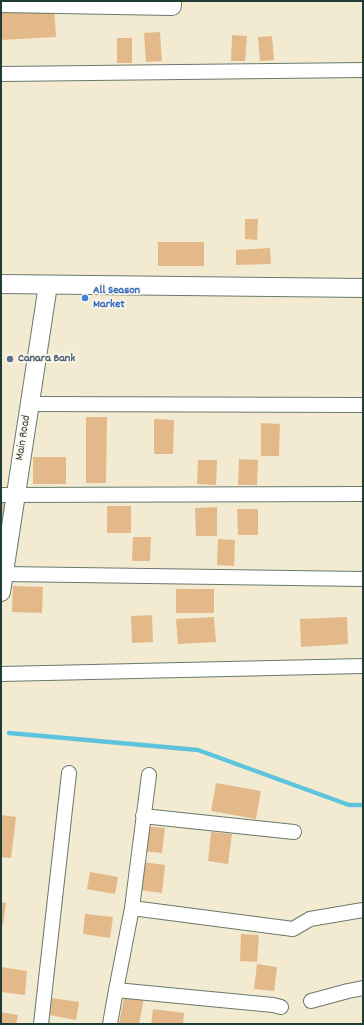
<!DOCTYPE html>
<html>
<head>
<meta charset="utf-8">
<style>
  body { margin:0 }
  #map { position:relative; width:364px; height:1025px; overflow:hidden; background:#f3ead2; font-family:Dekko,sans-serif }
  canvas { display:block }
  .frame { position:absolute; inset:0; border:2px solid #1f3d34; pointer-events:none }
</style>
</head>
<body>
<div id="map">
<canvas width="364" height="1025"></canvas>
<div class="frame"></div>
</div>
<script>
const c = document.querySelector('canvas').getContext('2d');
c.lineJoin = 'round';
function strokePath(path, color, width, dash) {
  c.strokeStyle = color;
  c.lineWidth = width;
  c.lineCap = dash ? 'butt' : 'round';
  c.setLineDash(dash || []);
  c.stroke(path);
}
function fill(path, color) {
  c.fillStyle = color;
  c.fill(path, 'evenodd');
}
function write(font, color, halo, rows, align = 'center') {
  c.font = font + ' Dekko,sans-serif';
  c.lineWidth = 3.5;
  c.setLineDash([]);
  c.textBaseline = 'middle';
  c.strokeStyle = halo;
  c.fillStyle = color;
  for (const [text, x, y, turn = 0] of rows) {
    c.save();
    c.translate(x, y);
    c.rotate((+turn || 0) * Math.PI / 180);
    c.textAlign = isNaN(turn) ? turn : align;
    if (halo) c.strokeText(text, 0, 0);
    c.fillText(text, 0, 0);
    c.restore();
  }
}
const stream = new Path2D(`
  M9,733L198,750L349,805H363`);
const building = new Path2D(`
  M54,7L56,37L1,40V10Z
  M160,32L162,61L146,62L144,33Z
  M232,35L247,36L245,61H231Z
  M272,36L274,60L260,61L258,37Z
  M117,38H132V63H117Z
  M245,219H258L257,240L245,239Z
  M158,242H204V266H158Z
  M270,248L271,264L236,265V250Z
  M86,417H107L106,483H86Z
  M154,419L174,420L173,454H154Z
  M261,423L280,424L279,456H261Z
  M33,457H66V484H33Z
  M239,459L258,460L257,485H238Z
  M198,460H217L216,485L197,484Z
  M1,503H5L2,524H1Z
  M107,506H131V533H107Z
  M217,507V536H196L195,508Z
  M237,509H258V535H238Z
  M133,537H151L150,561H132Z
  M218,539L235,540L234,566L217,565Z
  M13,586L43,587L42,613L12,612Z
  M176,589H214V613H176Z
  M152,615L153,642L132,643L131,616Z
  M214,617L216,642L178,644L176,619Z
  M347,617L348,644L301,647L300,619Z
  M216,783L261,791L256,819L211,811Z
  M1,815L16,817L11,858L1,857Z
  M144,826L165,828L162,853L142,851Z
  M211,832L232,834L228,864L208,861Z
  M142,862L165,865L162,893L139,890Z
  M90,872L118,877L115,894L87,889Z
  M1,902L6,903L3,925L1,924Z
  M85,914L113,917L110,938L83,934Z
  M241,934L259,935L257,962L240,961Z
  M257,964L277,967L274,991L254,989Z
  M1,967L27,971L25,995L1,992Z
  M125,994L144,998L139,1024L119,1023Z
  M52,998L79,1002L76,1020L49,1015Z
  M153,1009L184,1013L183,1024H151Z
  M1,1012L18,1015L16,1024H1Z`);
const minor = new Path2D(`
  M1,74L363,70
  M30,404L363,405
  M1,495L363,494
  M4,574L363,579
  M1,674L363,666
  M143,816L294,832
  M132,908L293,929L310,919L363,910
  M116,990L273,1005L281,1007
  M311,1001L348,991L363,988
  M41,1024L69,773
  M110,1024L116,990L132,908L149,775`);
const tertiary = new Path2D(`
  M1,3L172,6V1
  M1,284L363,288
  M1,592L48,285`);
const markers = [
  [85,298,4,"#3f7fe0"],
  [10,359,4,"#5c6f8a"]
];
const shopNames = [
  ["All Season",93,291],
  ["Market",93,305]
];
const serviceNames = [
  ["Canara Bank",18,359]
];
const streetNames = [
  ["Main Road",24,438,-81]
];
strokePath(stream, '#5ec3dc', 4.5);
fill(building, '#e4b989');
strokePath(minor, '#697a6b', 16);
strokePath(tertiary, '#697a6b', 20);
strokePath(minor, '#fff', 14);
strokePath(tertiary, '#fff', 18);
for (const [x, y, r, color] of markers) {
  const dot = new Path2D();
  dot.arc(x, y, r, 0, 2 * Math.PI);
  c.fillStyle = color;
  c.fill(dot);
  strokePath(dot, '#fbf7ec', 1.5);
}
write('bold 12px', '#366cbe', '#fbf7ec', shopNames, 'left');
write('bold 12px', '#4e5e75', '#fbf7ec', serviceNames, 'left');
write('12px', '#1f3d34', '#fbf7ec', streetNames);
</script>
</body>
</html>
